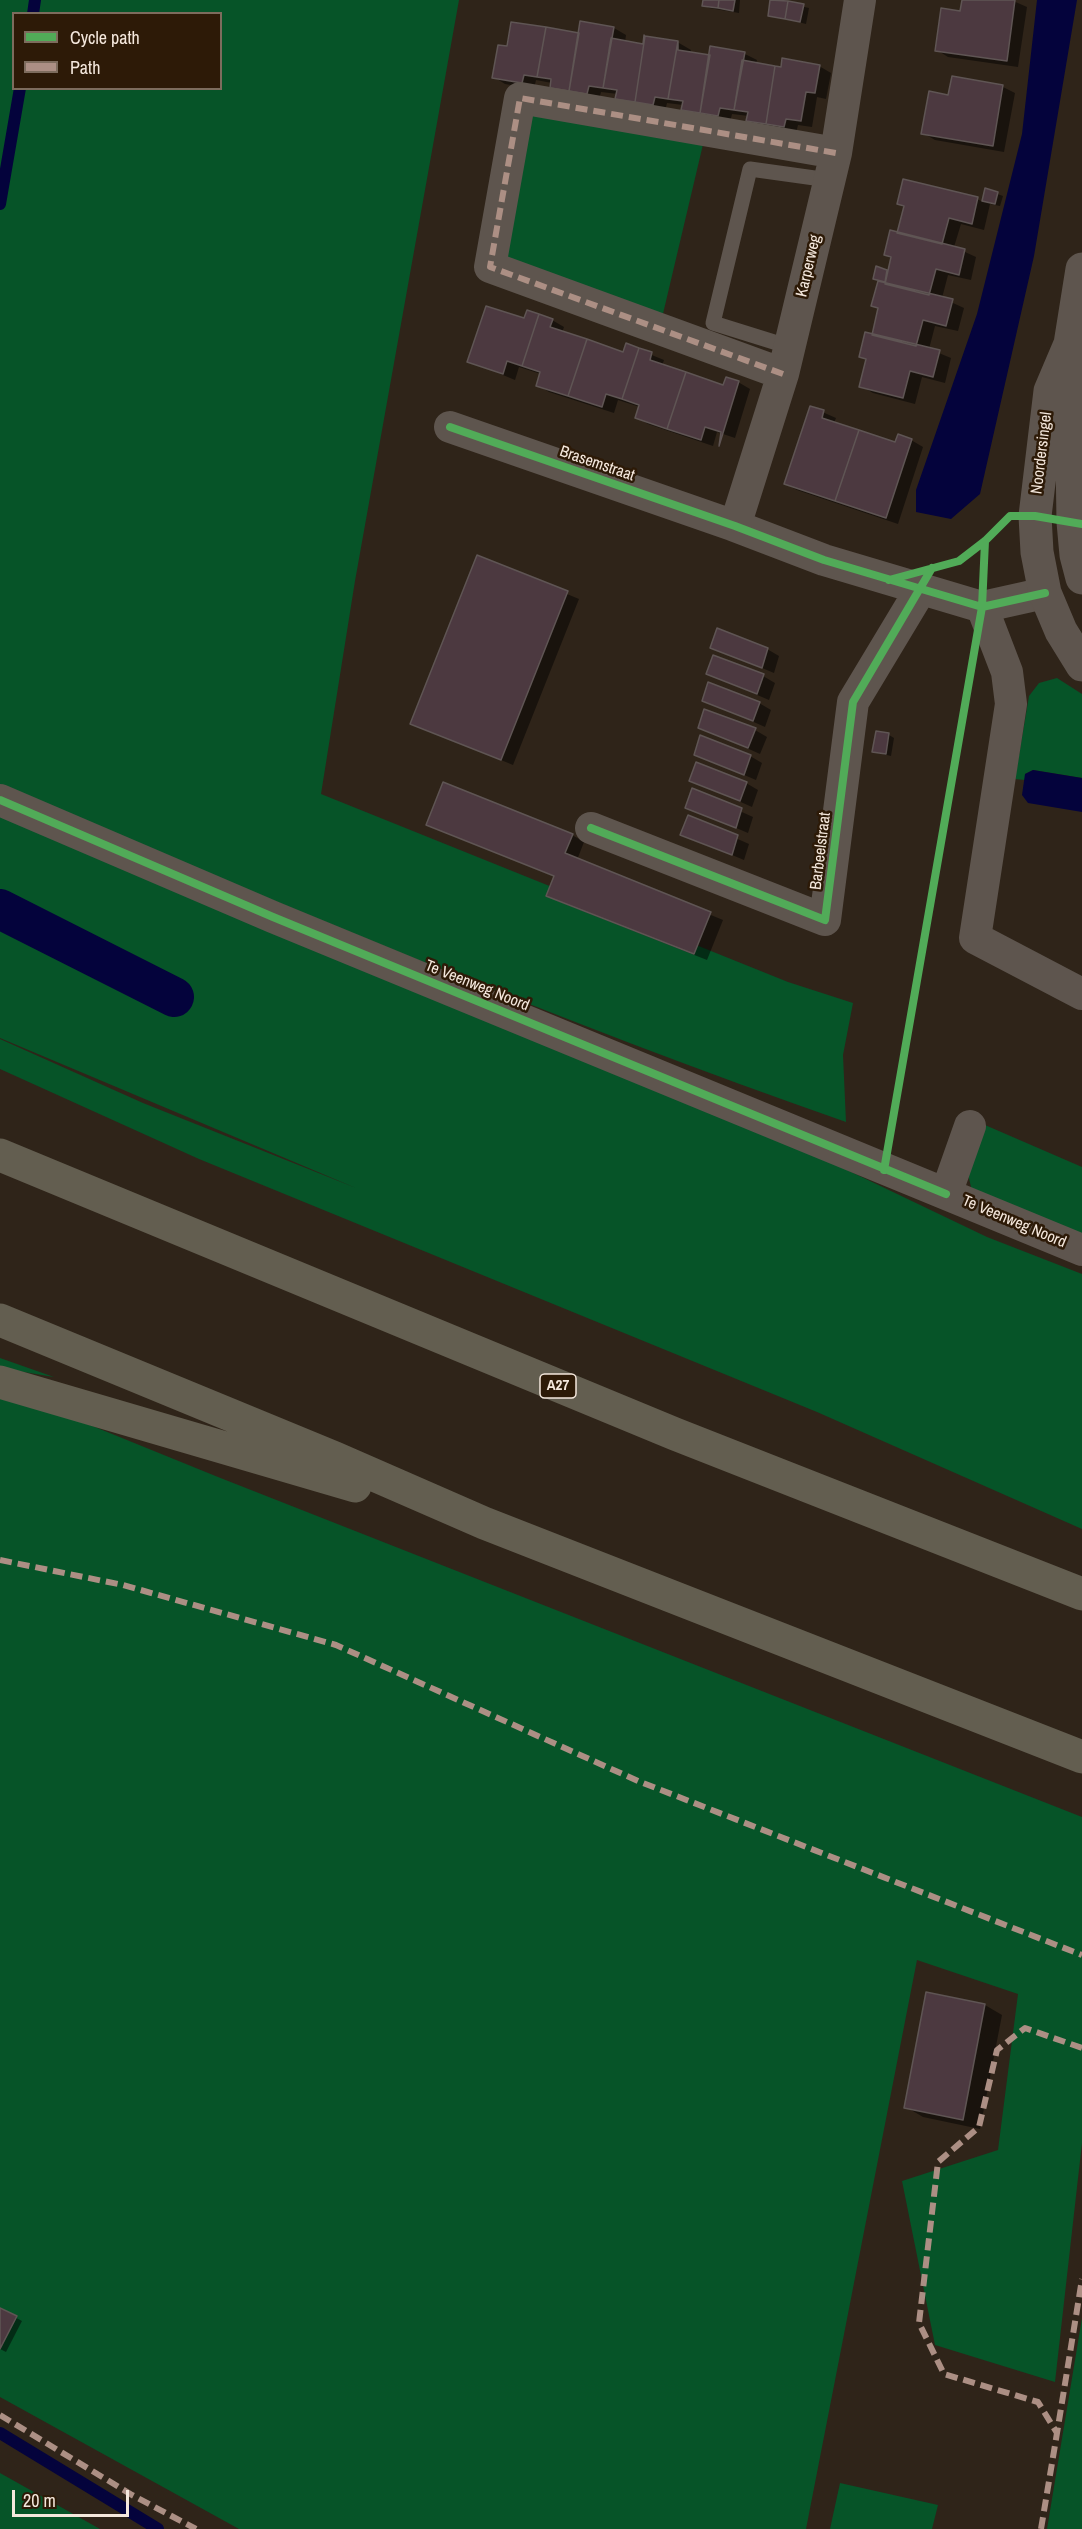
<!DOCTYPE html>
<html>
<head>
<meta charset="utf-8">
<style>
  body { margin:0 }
  #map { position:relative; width:1082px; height:2529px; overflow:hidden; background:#2f2419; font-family:"Archivo Narrow",sans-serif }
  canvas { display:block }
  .legend { position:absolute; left:12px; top:12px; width:210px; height:78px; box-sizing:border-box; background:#2d1a07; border:2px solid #7d6c5d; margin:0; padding:8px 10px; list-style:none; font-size:18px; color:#f5e8dd }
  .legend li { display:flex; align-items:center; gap:12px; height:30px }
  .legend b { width:30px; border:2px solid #7d6c5d }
  .scale { position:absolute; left:12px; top:2490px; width:117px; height:27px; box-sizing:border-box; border:3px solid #f5e8dd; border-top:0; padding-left:8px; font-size:18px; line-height:21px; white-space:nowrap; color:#f5e8dd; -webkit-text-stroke:4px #2d1a07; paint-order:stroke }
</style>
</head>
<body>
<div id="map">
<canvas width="1082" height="2529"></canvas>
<ul class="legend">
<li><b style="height:8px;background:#51ab58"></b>Cycle path</li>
<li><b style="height:8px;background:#ac8f84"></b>Path</li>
</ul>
<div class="scale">20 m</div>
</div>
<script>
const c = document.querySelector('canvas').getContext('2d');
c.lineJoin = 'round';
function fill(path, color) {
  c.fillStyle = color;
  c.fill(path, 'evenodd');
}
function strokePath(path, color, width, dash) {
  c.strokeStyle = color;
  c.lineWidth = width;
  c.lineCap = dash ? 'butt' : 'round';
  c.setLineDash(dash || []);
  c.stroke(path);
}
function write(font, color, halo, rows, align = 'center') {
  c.font = font + ' "Archivo Narrow",sans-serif';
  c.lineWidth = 5;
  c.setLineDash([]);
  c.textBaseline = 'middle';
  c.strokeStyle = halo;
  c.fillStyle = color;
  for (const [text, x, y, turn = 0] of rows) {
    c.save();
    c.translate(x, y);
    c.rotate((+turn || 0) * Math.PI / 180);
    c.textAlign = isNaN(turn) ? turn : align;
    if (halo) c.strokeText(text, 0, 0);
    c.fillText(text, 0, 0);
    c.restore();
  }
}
const green = new Path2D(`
  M0,0H459L355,581L321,794L788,982L853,1003L843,1055L846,1122C560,1022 279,904 0,785ZM14,14H220V88H14Z
  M532,107L705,136L662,318L504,260Z
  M1057,678L1082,694V778L1033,770L1025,774V780L1015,779L1029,696L1039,683Z
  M0,813L776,1136L987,1237L1082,1274V1529L817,1412L199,1159L0,1069V1039L143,1103L356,1188L0,1038Z
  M985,1125L1082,1167V1235L972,1191L966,1166Z
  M0,1358L54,1377L0,1368Z
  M0,1397L90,1425L218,1477L1082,1817V2143L1055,2382L935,2345L902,2181L998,2150L1018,1994L917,1960L806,2529H239L0,2397Z
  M1082,2318V2529H1047L1079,2336Z
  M0,2473L100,2529H0Z
  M840,2483L938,2505L932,2529H830Z`);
const water = new Path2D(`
  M1037,0H1077L1034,256L980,494L951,519L916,512V490L977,314L1022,134Z
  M1033,770L1082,778V812L1028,803L1022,795L1025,774Z`);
const shadow = new Path2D(`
  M705,0H740L739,13L709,8L704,5Z
  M772,0L809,8L806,24L770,15Z
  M964,0H1011L1027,7L1018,67L948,57L937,50L962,13Z
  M581,23L614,28L626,35L625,42L644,46L645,37L679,43L691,50L690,53L710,56L711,48L745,54L757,60L756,64L782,69L819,66L831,73L826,99L817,97L812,127L798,125L796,133L760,127L748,120L749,116L732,114L730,122L694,116L683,109V105L667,103L665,111L617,98L618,94L601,92L599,100L552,83L536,80L534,89L505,84L494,77L508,48L580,35Z
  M953,77L1003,87L1015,93L1004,152L935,140L923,133L950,96Z
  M986,190L1003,196L1000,206L990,204L984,230L961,224L954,247L976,257L971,280L948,275L942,298L964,308L958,331L935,326L929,349L951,358L945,383L922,377L915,404L873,393L861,386L867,360L860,357L873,335L879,309L873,306L879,281L874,278L889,272L892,259L885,255L899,233L905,208L898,204L977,199L983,202Z
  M525,320H552L564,327L562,333L624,353L627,345L664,360L662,366L724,386L738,382L750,389L735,438L717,432L713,446L648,424L636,417L640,407L618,400L614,413L549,392L537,385L541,374L519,367L515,380L469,361Z
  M811,407L836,418L834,423L896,444L911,440L923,447L898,524L797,490L785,484Z
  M478,557L579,599L513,765L412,723Z
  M712,647L767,649L779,656L774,673Z
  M708,674L763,676L775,683L769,700Z
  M704,700L759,703L771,710L765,727Z
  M700,727L755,730L767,737L760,754Z
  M889,735L894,738L891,756L874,752Z
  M695,754L750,756L762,763L756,780Z
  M691,780L746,783L758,790L752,807Z
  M693,790L753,817L748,833L687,807Z
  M688,817L749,844L744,860L682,834Z
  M428,824L572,835L584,842L577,860L723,920L707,960L560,902L548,895L555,877Z
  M985,2005L1002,2015L980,2129L923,2117L906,2107Z
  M0,2309L22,2321L6,2352L0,2349Z`);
const stream = new Path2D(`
  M33,14L35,0
  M0,204L20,88
  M0,2433L158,2529`);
const canal = new Path2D(`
  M0,909L174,997`);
const building = new Path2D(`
  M703,0H719L718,8L702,6Z
  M719,0H735L733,11L718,8Z
  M770,0L788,1L785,19L768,16Z
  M962,0H1015L1007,61L935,51L941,8L960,11Z
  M788,1L804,4L800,22L785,19Z
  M580,21L614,27L603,88L589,86L587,94L569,91Z
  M511,22L546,27L537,77L524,75L522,83L492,78L498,45L507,46Z
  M546,27L579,33L569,91L550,88L551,79L537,77Z
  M644,35L645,36L635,102L615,99L617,90L603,88L611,38L643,44Z
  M645,36L678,41L668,99L655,97L653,105L635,102Z
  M678,41V50L710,55L700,113L681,110L683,101L668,99Z
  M710,46L745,52L734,110L720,108L718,116L700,113Z
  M782,58L820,65L815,93L806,92L801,121L786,119L784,127L766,124L775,66L781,67Z
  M742,60L775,66L766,124L746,121L748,112L734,110Z
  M952,76L1003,85L993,146L921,134L929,91L948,95Z
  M903,179L978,197L972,224L949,218L942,244L897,233L904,206L897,204Z
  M985,188L998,192L995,204L982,201Z
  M890,230L965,249L959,275L936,269L929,295L885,284L891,257L884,255Z
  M876,266L887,270L885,282L873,279Z
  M878,281L953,299L946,326L923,320L916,346L872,335L878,308L871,306Z
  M486,306L524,318L527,310L539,314L522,366L507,361L503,374L467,362Z
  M539,314L553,319L550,327L587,339L568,396L536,386L540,372L522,366Z
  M865,332L940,350L933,377L910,371L903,398L859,387L866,359L859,357Z
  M587,339L623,352L626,343L639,348L622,399L606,394L602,407L568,396Z
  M639,348L652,352L650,360L686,372L667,429L635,418L639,405L622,399Z
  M686,372L723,385L726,377L739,381L719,446L721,432L705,427L701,440L667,429Z
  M810,406L824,410L822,418L859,430L835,501L784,484Z
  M859,430L895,442L898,434L912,439L886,518L835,501Z
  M477,555L568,591L501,760L410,724Z
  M717,628L768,648L762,668L710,648Z
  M713,655L764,674L757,694L706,674Z
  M708,682L760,702L753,721L702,701Z
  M704,709L756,728L748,748L698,728Z
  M876,731L889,733L886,754L872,752Z
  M700,735L751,755L744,775L694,755Z
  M696,762L747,782L740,801L689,781Z
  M443,782L573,834L565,853L711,912L694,954L546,896L554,876L426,825Z
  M692,788L742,808L736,828L685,808Z
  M688,815L738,835L732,855L680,835Z
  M926,1992L985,2004L963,2120L904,2108Z
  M0,2308L17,2316L0,2349Z`);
const lane = new Path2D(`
  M790,347L713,323L750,169L829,180`);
const street = new Path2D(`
  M783,374L490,267L520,98L836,153
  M450,427L735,526L824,560L982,607L1045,593
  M735,526L783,374L836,153L860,0
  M982,607L1007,672L1011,704L975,938L1082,994
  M0,800L273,917L946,1194
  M591,828L825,920L853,702L921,589
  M970,1126L946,1194L1082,1250`);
const secondary = new Path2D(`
  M1082,269L1070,344L1050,391L1035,516L1037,552L1045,593L1061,631L1082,665
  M1070,344L1079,392L1072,456L1073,522L1076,555L1082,578`);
const highway = new Path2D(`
  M0,1155L675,1434L1082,1594
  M0,1320L335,1458L484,1523L1082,1757
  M0,1382L355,1486`);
const quiet = new Path2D(`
  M783,374L490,267L520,98L836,153
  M0,1560L123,1585L336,1645L638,1781L1082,1955
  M1082,2048L1025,2028L997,2050L979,2127L938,2162L919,2323L944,2374L1038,2402L1057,2433L1082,2279
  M0,2415L132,2495L196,2529
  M1041,2529L1057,2433`);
const cycleway = new Path2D(`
  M450,427L735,526L824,560L982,607L1045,593
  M889,580L959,561L985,541L1010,516H1035L1082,524
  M0,800L273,917L946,1194
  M591,828L825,920L853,702L932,568
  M884,1170L982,607L985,541`);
const shields = [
  [558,1386,36]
];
const shieldNames = [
  ["A27",558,1386]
];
const streetNames = [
  ["Karperweg",809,266,-77],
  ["Noordersingel",1042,453,-83],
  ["Brasemstraat",597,464,19],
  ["Barbeelstraat",821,851,-83],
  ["Te Veenweg Noord",477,986,22],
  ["Te Veenweg Noord",1014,1222,23]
];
fill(green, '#065428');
fill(water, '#04033c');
fill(shadow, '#0007');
strokePath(stream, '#04033c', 12);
strokePath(canal, '#04033c', 40);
fill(building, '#4c3940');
strokePath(building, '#5f5554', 1.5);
strokePath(lane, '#5e554e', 15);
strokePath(street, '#5e554e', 32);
strokePath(secondary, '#5e554e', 33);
strokePath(highway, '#635e50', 33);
strokePath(quiet, '#ac8f84', 6, [12, 6]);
strokePath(cycleway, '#51ab58', 8);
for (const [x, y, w] of shields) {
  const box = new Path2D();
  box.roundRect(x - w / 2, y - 12, w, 24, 4.5);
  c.fillStyle = '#2d1a07';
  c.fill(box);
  strokePath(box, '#f5e8dd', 1.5);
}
write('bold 15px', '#f5e8dd', null, shieldNames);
write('16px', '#f5e8dd', '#2d1a07', streetNames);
</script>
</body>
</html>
